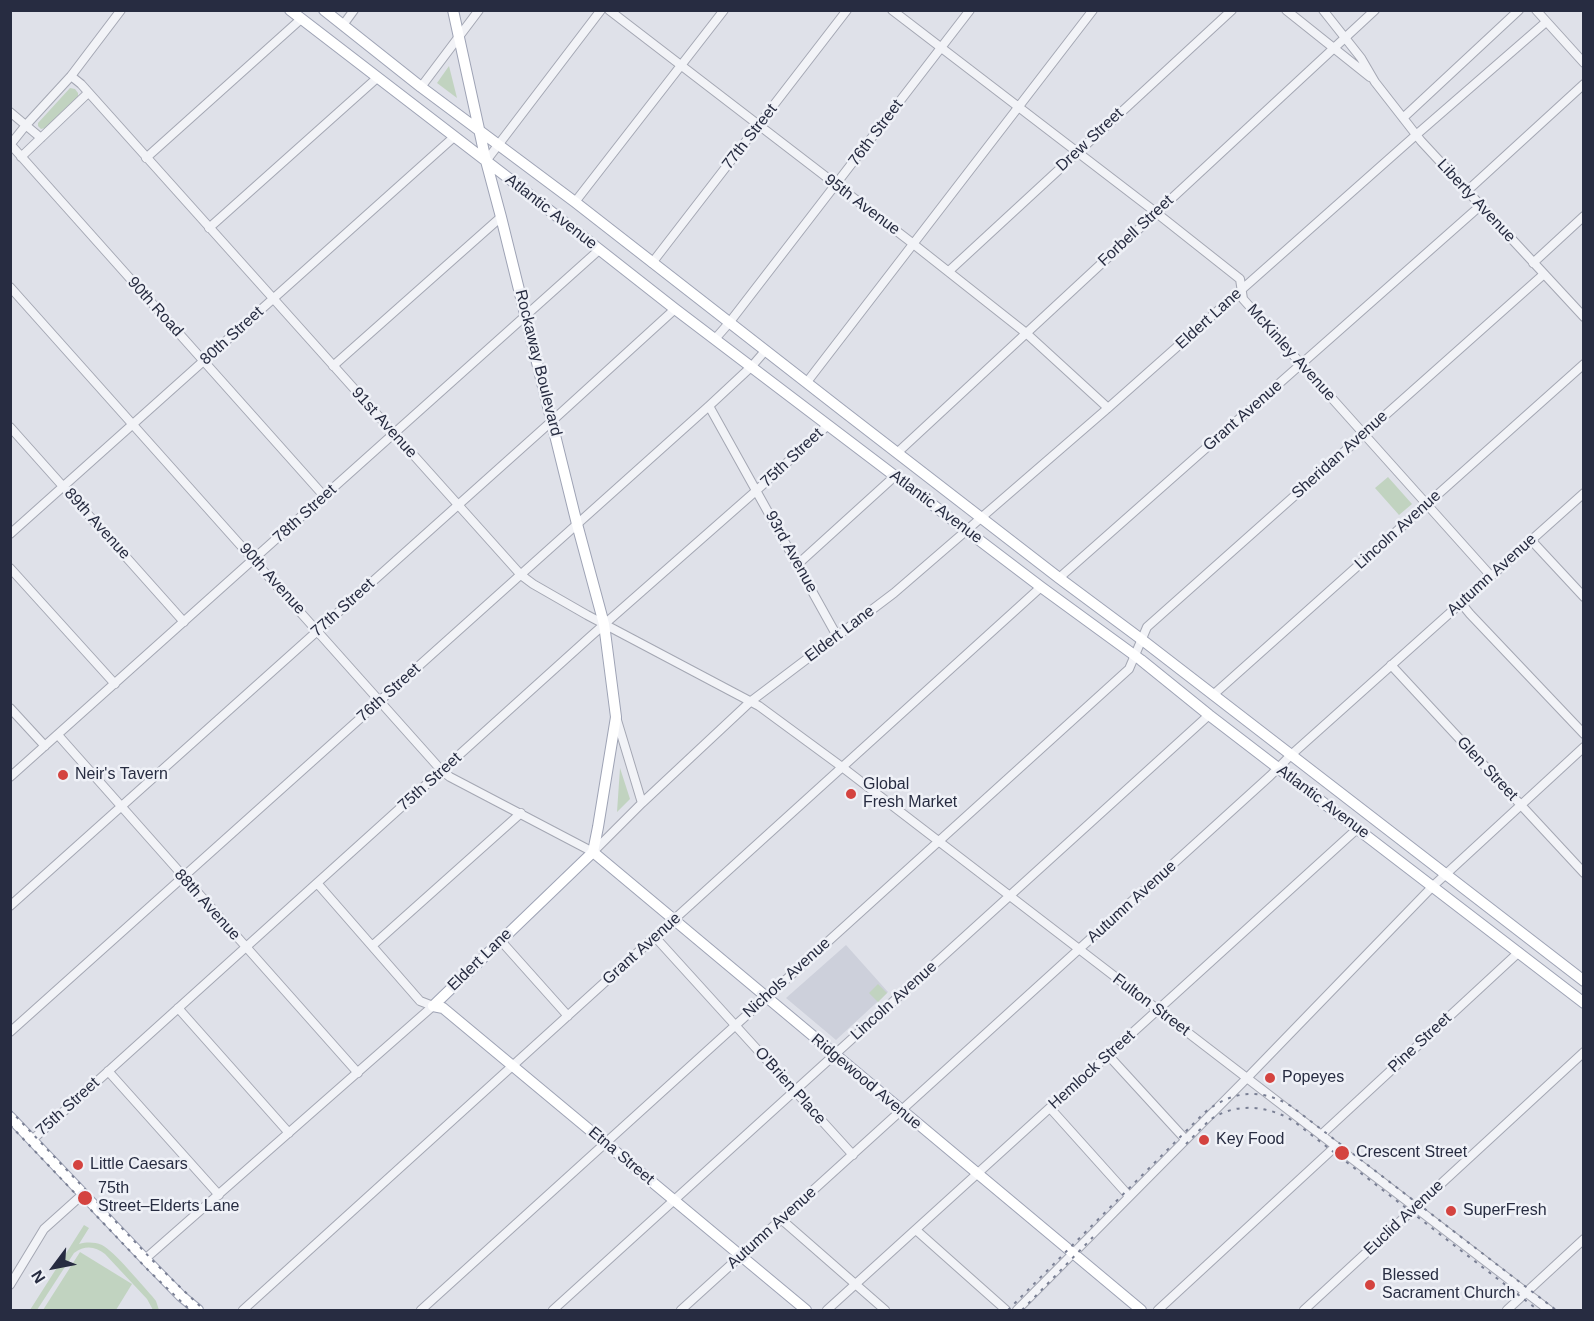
<!DOCTYPE html>
<html>
<head>
<meta charset="utf-8">
<style>
  body { margin:0 }
  #map { position:relative; width:1594px; height:1321px; overflow:hidden; background:#dfe1e9; font-family:Arial,sans-serif }
  canvas { display:block }
  .frame { position:absolute; inset:0; border:12px solid #272c41; pointer-events:none }
  .north { position:absolute; left:24px; top:1237px; width:60px; height:60px; -webkit-text-stroke:4px #eff1f7; paint-order:stroke; rotate:238deg; font-size:16px; font-weight:700; line-height:24px; text-align:center; color:#272c41 }
  .north::after { content:''; display:block; margin:auto; width:21px; height:27px; background:#272c41; clip-path:polygon(50% 0,100% 100%,50% 72%,0 100%) }
</style>
</head>
<body>
<div id="map">
<canvas width="1594" height="1321"></canvas>
<div class="frame"></div>
<div class="north">N</div>
</div>
<script>
const c = document.querySelector('canvas').getContext('2d');
c.lineJoin = 'round';
function fill(path, color) {
  c.fillStyle = color;
  c.fill(path, 'evenodd');
}
function strokePath(path, color, width, dash) {
  c.strokeStyle = color;
  c.lineWidth = width;
  c.lineCap = dash ? 'butt' : 'round';
  c.setLineDash(dash || []);
  c.stroke(path);
}
function write(font, color, halo, rows, align = 'center') {
  c.font = font + ' Arial,sans-serif';
  c.lineWidth = 5;
  c.setLineDash([]);
  c.textBaseline = 'middle';
  c.strokeStyle = halo;
  c.fillStyle = color;
  for (const [text, x, y, turn = 0] of rows) {
    c.save();
    c.translate(x, y);
    c.rotate((+turn || 0) * Math.PI / 180);
    c.textAlign = isNaN(turn) ? turn : align;
    if (halo) c.strokeText(text, 0, 0);
    c.fillText(text, 0, 0);
    c.restore();
  }
}
const built = new Path2D(`
  M846,945L888,992L836,1040L786,998Z`);
const green = new Path2D(`
  M449,66L457,98L437,83Z
  M70,88L75,89L78,93V96L45,128L41,129L38,126V123Z
  M1388,477L1412,504L1399,515L1375,488Z
  M620,768L630,799L617,812Z
  M878,984L887,993L878,1002L869,993Z
  M84,1225L89,1228L79,1244C87,1242 94,1242 102,1245C114,1251 141,1284 152,1296L156,1301L159,1310H153L147,1299L105,1254C95,1246 85,1245 74,1253L37,1310H30Z
  M80,1252L132,1284L116,1310H43Z`);
const minor = new Path2D(`
  M609,10L907,239L1026,333L1108,408
  M892,10L1149,207L1240,279L1243,299L1491,576
  M1286,10L1370,77
  M1323,10L1361,58L1375,82L1421,141L1584,317
  M1536,10L1584,63
  M343,25L354,10
  M71,76L81,84L521,575L533,584L587,615L759,706L842,767L1549,1310
  M421,87L479,10
  M10,112L41,138
  M1403,118L1519,10
  M10,145L26,125L71,76L121,10
  M11,145L324,496
  M21,157L88,93
  M146,158L301,19
  M486,161L601,10
  M1467,191L1584,84
  M575,202L724,10
  M209,228L377,78
  M652,263L847,10
  M1533,263L1584,216
  M949,271L1232,10
  M10,287L442,771L450,777L593,852L642,803L750,702L894,593L967,530L1108,408L1416,135L1546,22
  M715,339L729,323L970,10
  M333,366L501,217
  M807,382L1093,10
  M709,406L837,636
  M10,427L184,622
  M897,453L1375,10
  M10,534L454,137
  M1531,540L1584,597
  M798,564L895,476
  M10,568L115,684
  M1059,578L1480,206
  M1461,603L1470,614L1584,734
  M1391,665L1584,873
  M1213,695L1584,364
  M10,708L45,746
  M616,717L642,803
  M58,735L358,1073
  M10,777L599,250
  M10,906L552,421L675,309
  M655,937L853,1155
  M501,941L568,1016
  M372,946L521,813
  M178,1008L289,1133
  M10,1032L709,406L752,366L765,351
  M1108,1055L1185,1139
  M108,1071L219,1195
  M1050,1108L1129,1196
  M1321,1135L1519,952
  M32,1140L591,636L757,490L828,425
  M782,1220L885,1310
  M916,1230L1006,1310
  M145,1259L433,1006L420,1001L317,883
  M10,1285L44,1229L83,1194
  M243,1310L1041,587
  M421,1310L1129,669L1147,627L1544,274
  M553,1310L1209,715
  M681,1310L1270,776L1291,755L1584,493
  M827,1310L1357,829
  M1017,1310L1247,1078L1433,886L1584,747
  M1158,1310L1336,1146
  M1304,1310L1584,1052
  M1507,1310L1584,1239`);
const major = new Path2D(`
  M290,10L507,177L675,309L1041,587L1141,660L1209,715L1584,1003
  M324,10L421,87L575,202L843,411L1059,578L1141,639L1584,981
  M453,10L486,161L501,217L577,524L604,624L616,717L598,827L593,852
  M593,852L1141,1310
  M433,1006L443,1008L806,1310
  M433,1006L593,852
  M10,1117L145,1259L181,1296L198,1310`);
const rail = new Path2D(`
  M10,1110L155,1263L204,1310
  M10,1125L148,1270L190,1310
  M1186,1144C1194,1136 1202,1127 1210,1120C1236,1101 1272,1106 1296,1123L1538,1310
  M1008,1310L1204,1113C1232,1090 1261,1088 1291,1106L1556,1310
  M1022,1310L1093,1237`);
const markers = [
  [63,775,6,"#d4433f"],
  [851,794,6,"#d4433f"],
  [1270,1078,6,"#d4433f"],
  [1204,1140,6,"#d4433f"],
  [1342,1153,8,"#d4433f"],
  [78,1165,6,"#d4433f"],
  [85,1198,8,"#d4433f"],
  [1451,1211,6,"#d4433f"],
  [1370,1285,6,"#d4433f"]
];
const streetNames = [
  ["76th Street",876,133,-53],
  ["77th Street",750,137,-52],
  ["Drew Street",1090,140,-43],
  ["Liberty Avenue",1476,201,47],
  ["95th Avenue",862,205,37],
  ["Atlantic Avenue",551,212,38],
  ["Forbell Street",1136,231,-43],
  ["90th Road",155,307,48],
  ["Eldert Lane",1209,319,-42],
  ["80th Street",232,336,-42],
  ["McKinley Avenue",1291,353,48],
  ["Rockaway Boulevard",538,363,76],
  ["Grant Avenue",1243,416,-41],
  ["91st Avenue",384,423,48],
  ["Sheridan Avenue",1340,455,-42],
  ["75th Street",792,458,-43],
  ["Atlantic Avenue",936,507,37],
  ["78th Street",305,514,-42],
  ["89th Avenue",97,524,48],
  ["Lincoln Avenue",1398,530,-42],
  ["93rd Avenue",791,552,61],
  ["Autumn Avenue",1492,575,-42],
  ["90th Avenue",272,579,48],
  ["77th Street",343,608,-42],
  ["Eldert Lane",840,634,-37],
  ["76th Street",389,693,-42],
  ["Glen Street",1487,769,47],
  ["75th Street",430,782,-42],
  ["Atlantic Avenue",1323,802,37],
  ["Autumn Avenue",1132,902,-42],
  ["88th Avenue",207,905,48],
  ["Grant Avenue",642,949,-42],
  ["Eldert Lane",480,960,-44],
  ["Nichols Avenue",787,978,-42],
  ["Lincoln Avenue",894,1001,-42],
  ["Fulton Street",1151,1005,37],
  ["Pine Street",1420,1043,-43],
  ["Hemlock Street",1092,1070,-42],
  ["Ridgewood Avenue",866,1082,40],
  ["O'Brien Place",790,1086,48],
  ["75th Street",68,1107,-42],
  ["Etna Street",621,1156,40],
  ["Euclid Avenue",1404,1218,-43],
  ["Autumn Avenue",772,1228,-42]
];
const poiNames = [
  ["Neir's Tavern",75,775],
  ["Global",863,785],
  ["Fresh Market",863,803],
  ["Popeyes",1282,1078],
  ["Key Food",1216,1140],
  ["Crescent Street",1356,1153],
  ["Little Caesars",90,1165],
  ["75th",98,1189],
  ["Street–Elderts Lane",98,1207],
  ["SuperFresh",1463,1211],
  ["Blessed",1382,1276],
  ["Sacrament Church",1382,1294]
];
fill(built, '#cdd0db');
fill(green, '#c1d3c0');
strokePath(minor, '#a4a7b3', 10);
strokePath(major, '#9ea3b5', 12);
strokePath(minor, '#f2f3f7', 8);
strokePath(major, '#fff', 10);
strokePath(rail, '#787e93', 2, [3, 6]);
for (const [x, y, r, color] of markers) {
  const dot = new Path2D();
  dot.arc(x, y, r, 0, 2 * Math.PI);
  c.fillStyle = color;
  c.fill(dot);
  strokePath(dot, '#eff1f7', 2);
}
write('16px', '#272c41', '#eff1f7', streetNames);
write('16px', '#272c41', '#eff1f7', poiNames, 'left');
</script>
</body>
</html>
